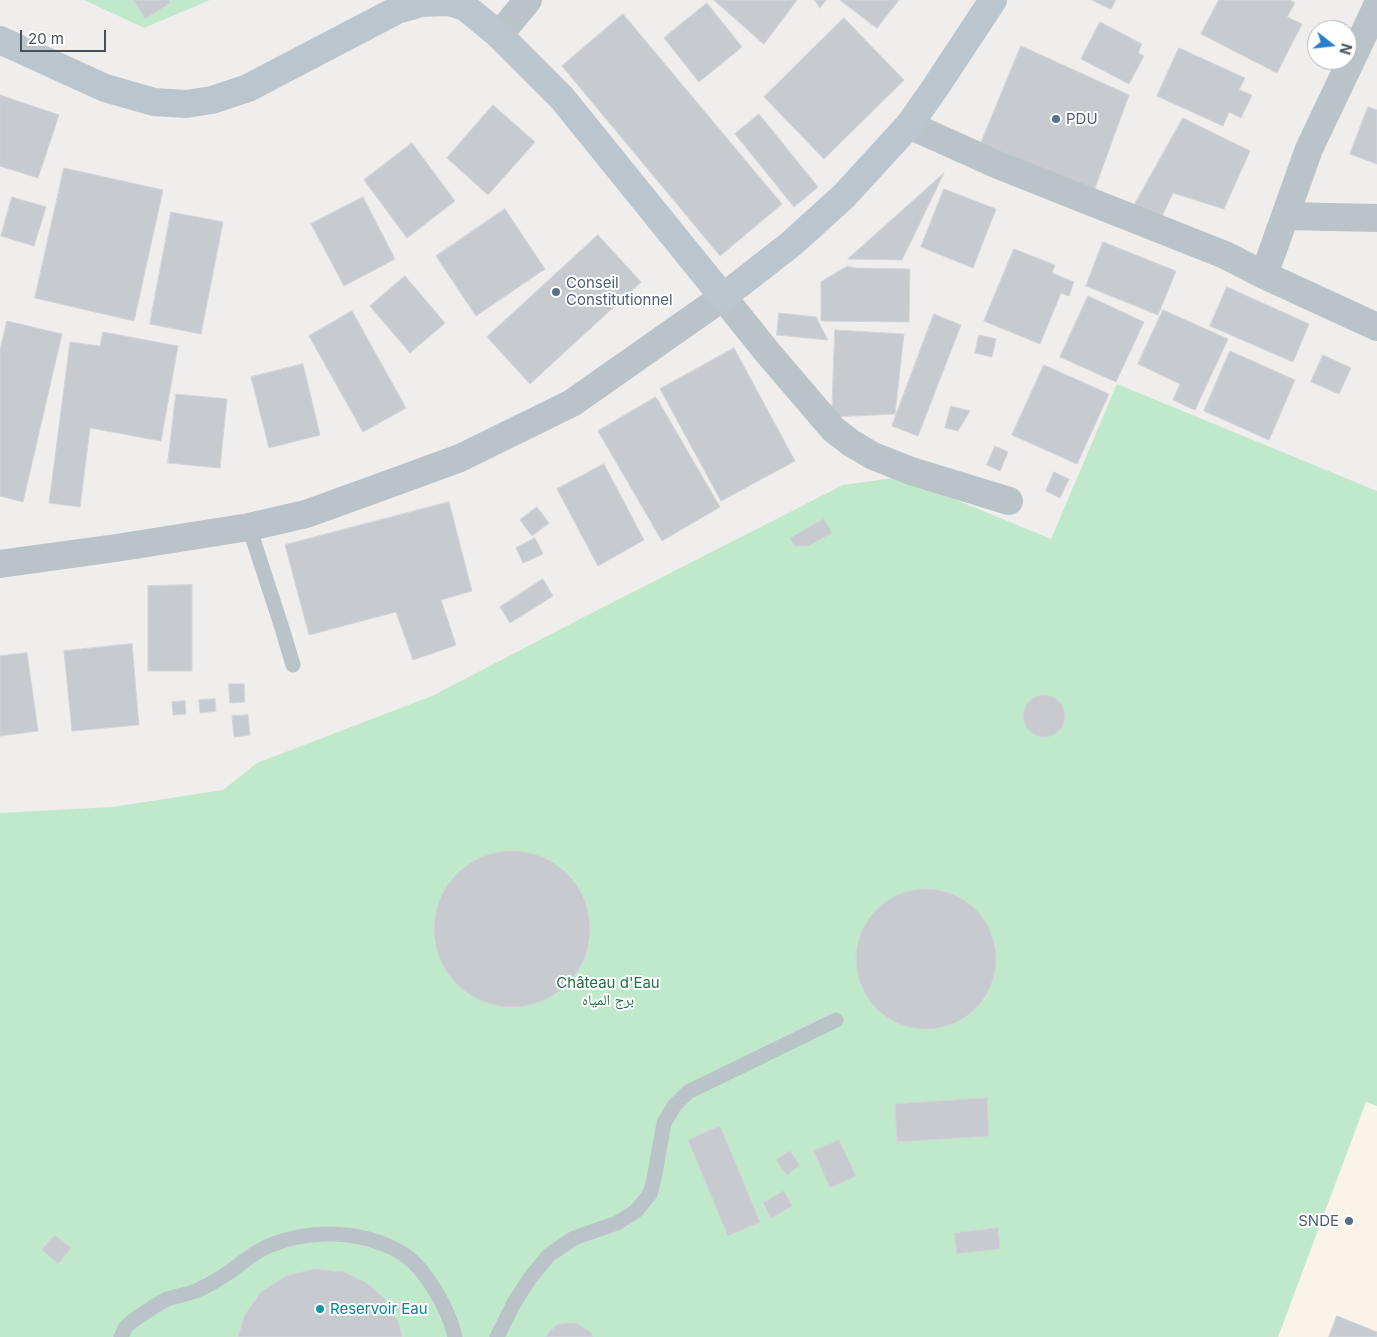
<!DOCTYPE html>
<html>
<head>
<meta charset="utf-8">
<style>
  body { margin:0 }
  #map { position:relative; width:1377px; height:1337px; overflow:hidden; background:#f0eded; font-family:Inter,sans-serif }
  canvas { display:block }
  .north { position:absolute; left:1307px; top:20px; width:50px; height:50px; box-sizing:border-box; background:#fff; border:1px solid #b5babc; border-radius:50%; rotate:106deg; font-size:14px; font-weight:700; line-height:20px; text-align:center; color:#475258 }
  .north::after { content:''; display:block; margin:auto; width:18px; height:22px; background:#2c7fca; clip-path:polygon(50% 0,100% 100%,50% 72%,0 100%) }
  .scale { position:absolute; left:20px; top:30px; width:86px; height:22px; box-sizing:border-box; border:2px solid #475258; border-top:0; padding-left:6px; font-size:15px; line-height:18px; white-space:nowrap; color:#475258; -webkit-text-stroke:4px #fff; paint-order:stroke }
</style>
</head>
<body>
<div id="map">
<canvas width="1377" height="1337"></canvas>
<div class="north">N</div>
<div class="scale">20 m</div>
</div>
<script>
const c = document.querySelector('canvas').getContext('2d');
c.lineJoin = 'round';
function fill(path, color) {
  c.fillStyle = color;
  c.fill(path, 'evenodd');
}
function strokePath(path, color, width, dash) {
  c.strokeStyle = color;
  c.lineWidth = width;
  c.lineCap = dash ? 'butt' : 'round';
  c.setLineDash(dash || []);
  c.stroke(path);
}
function write(font, color, halo, rows, align = 'center') {
  c.font = font + ' Inter,"Noto Naskh Arabic",sans-serif';
  c.lineWidth = 4;
  c.setLineDash([]);
  c.textBaseline = 'middle';
  c.strokeStyle = halo;
  c.fillStyle = color;
  for (const [text, x, y, turn = 0] of rows) {
    c.save();
    c.translate(x, y);
    c.rotate((+turn || 0) * Math.PI / 180);
    c.textAlign = isNaN(turn) ? turn : align;
    if (halo) c.strokeText(text, 0, 0);
    c.fillText(text, 0, 0);
    c.restore();
  }
}
const commercial = new Path2D(`
  M1366,1101L1377,1106V1337H1278Z`);
const green = new Path2D(`
  M84,0H210L144,28Z
  M1117,384L1377,491V1106L1366,1102L1278,1337H0V813L112,807L223,790L257,763L432,696L582,618L843,485L901,477L1051,539Z`);
const building = new Path2D(`
  M134,0H169L170,3L145,19Z
  M714,0H797L764,44Z
  M815,0H826L820,8Z
  M840,0H899L877,28Z
  M1092,0H1116L1111,9Z
  M1219,0H1290L1295,3L1287,17L1302,24L1277,73L1201,34Z
  M707,3L742,47L699,82L664,38Z
  M623,14L782,204L720,256L562,66Z
  M844,18L904,80L824,159L764,97Z
  M1100,22L1142,44L1138,53L1144,56L1129,84L1081,59Z
  M1021,46L1129,95L1094,191L981,143Z
  M1179,48L1245,78L1239,90L1252,95L1241,118L1229,112L1223,126L1157,96Z
  M0,95L59,115L38,178L0,166Z
  M493,105L535,142L488,195L447,158Z
  M1368,107L1377,110V164L1350,154Z
  M759,114L818,187L794,207L735,134Z
  M1183,118L1250,151L1224,209L1173,193L1162,216L1132,209Z
  M412,143L455,201L407,238L364,180Z
  M64,168L163,190L134,321L35,298Z
  M944,173L902,260L848,259Z
  M944,189L996,209L973,268L921,247Z
  M12,197L46,207L34,246L1,236Z
  M363,197L395,259L344,286L311,224Z
  M505,209L545,269L476,316L436,256Z
  M171,212L223,222L201,334L150,324Z
  M598,235L641,282L530,384L487,337Z
  M1103,242L1176,271L1158,315L1086,286Z
  M1014,249L1055,265L1052,273L1074,282L1069,296L1061,293L1040,344L984,321Z
  M848,266L855,268L910,269L909,322L821,321V282Z
  M405,276L445,323L410,353L370,306Z
  M1227,287L1309,324L1293,362L1210,326Z
  M1088,296L1144,322L1116,382L1060,357Z
  M1163,310L1228,339L1195,410L1173,400L1180,384L1138,364Z
  M352,311L406,408L363,432L309,336Z
  M779,313L816,317L828,340L777,335Z
  M934,314L961,325L918,436L892,426Z
  M7,321L62,334L23,502L0,496V351Z
  M835,330L904,334L895,414L832,417Z
  M103,332L178,346L161,441L90,428L80,507L49,503L70,342L100,346Z
  M979,335L996,339L992,357L975,353Z
  M734,348L795,461L721,501L660,389Z
  M1230,351L1295,380L1269,440L1204,411Z
  M1323,355L1351,368L1339,394L1311,382Z
  M303,364L320,435L269,448L251,377Z
  M1044,365L1109,394L1077,464L1012,435Z
  M176,394L227,399L220,468L168,463Z
  M656,397L720,507L662,541L598,431Z
  M951,406L970,411L958,431L945,428Z
  M995,446L1008,452L1000,471L987,465Z
  M604,464L644,540L598,566L557,489Z
  M1054,472L1069,479L1060,498L1046,491Z
  M449,502L472,591L441,600L456,645L413,660L396,612L309,635L285,545Z
  M537,507L549,523L532,536L520,520Z
  M824,519L832,533L808,546H794L790,538Z
  M535,538L543,554L523,563L516,548Z
  M543,579L553,596L510,623L500,607Z
  M192,585V671H148V586Z
  M132,644L139,725L72,731L64,651Z
  M27,653L38,731L0,736V656Z
  M229,684H244L245,702L230,703Z
  M1023 716a21 21 0 1 1 42 0a21 21 0 1 1-42 0Z
  M215,699L216,711L200,713L199,700Z
  M185,701L186,714L173,715L172,702Z
  M248,715L250,735L234,737L232,716Z
  M434 929a78 78 0 1 1 156 0a78 78 0 1 1-156 0Z
  M856 959a70 70 0 1 1 140 0a70 70 0 1 1-140 0Z
  M987,1098L989,1136L897,1142L895,1104Z
  M720,1126L760,1222L728,1236L688,1140Z
  M839,1140L856,1176L830,1188L814,1151Z
  M790,1151L800,1165L787,1175L776,1160Z
  M784,1191L792,1206L771,1218L763,1203Z
  M998,1228L1000,1249L957,1254L954,1233Z
  M55,1235L71,1248L58,1264L42,1250Z
  M314,1269L344,1272L367,1283L387,1301L399,1324L402,1337H238L244,1316L261,1292L286,1276Z
  M1337,1316L1377,1332V1337H1329Z
  M566,1323H575L583,1327L591,1332L593,1337H546L550,1331L557,1325Z`);
const lane = new Path2D(`
  M249,527L282,628L293,665
  M121,1337C123,1334 124,1330 126,1327C129,1322 161,1302 167,1299C178,1295 189,1295 200,1289C207,1286 214,1282 220,1278C237,1268 252,1252 271,1245C311,1229 362,1230 400,1252C425,1266 449,1310 455,1337
  M497,1337L514,1303L530,1278L549,1255L574,1238L617,1223L636,1211L650,1194L654,1179L664,1123L674,1106L688,1092L836,1020`);
const street = new Path2D(`
  M499,35L528,0
  M909,125L998,165L1225,255L1264,275L1377,327
  M1285,216L1377,218
  M1264,275L1309,149L1377,6
  M0,564L116,548L249,527L306,514L378,488L460,458L572,403L723,297L768,353L833,429L851,443L873,456L911,471L1009,501`);
const secondary = new Path2D(`
  M0,40L105,88L154,102L186,104L212,100L248,88L397,10L421,3L449,2L465,7L499,35L562,98L723,297L791,244L844,196L909,125L935,88L993,0`);
const markers = [
  [1056,119,5,"#5c6f8a"],
  [556,292,5,"#5c6f8a"],
  [1349,1221,5,"#5c6f8a"],
  [320,1309,5,"#0f9aa8"]
];
const serviceNames = [
  ["PDU",1066,119],
  ["Conseil",566,283],
  ["Constitutionnel",566,300],
  ["SNDE",1339,1221,"right"]
];
const parkNames = [
  ["Château d'Eau",608,983],
  ["برج المياه",608,1000]
];
const cultureNames = [
  ["Reservoir Eau",330,1309]
];
fill(commercial, '#f9f3e8');
fill(green, '#c0e9cc');
fill(building, '#c7cbcf');
strokePath(building, '#d2d4d8', 1);
strokePath(lane, '#bac3c8', 15);
strokePath(street, '#bac3c8', 28);
strokePath(secondary, '#bbc5cd', 28);
for (const [x, y, r, color] of markers) {
  const dot = new Path2D();
  dot.arc(x, y, r, 0, 2 * Math.PI);
  c.fillStyle = color;
  c.fill(dot);
  strokePath(dot, '#fff', 2);
}
write('15px', '#4e5e75', '#fff', serviceNames, 'left');
write('15px', '#217142', '#fff', parkNames);
write('15px', '#0d838f', '#fff', cultureNames, 'left');
</script>
</body>
</html>
